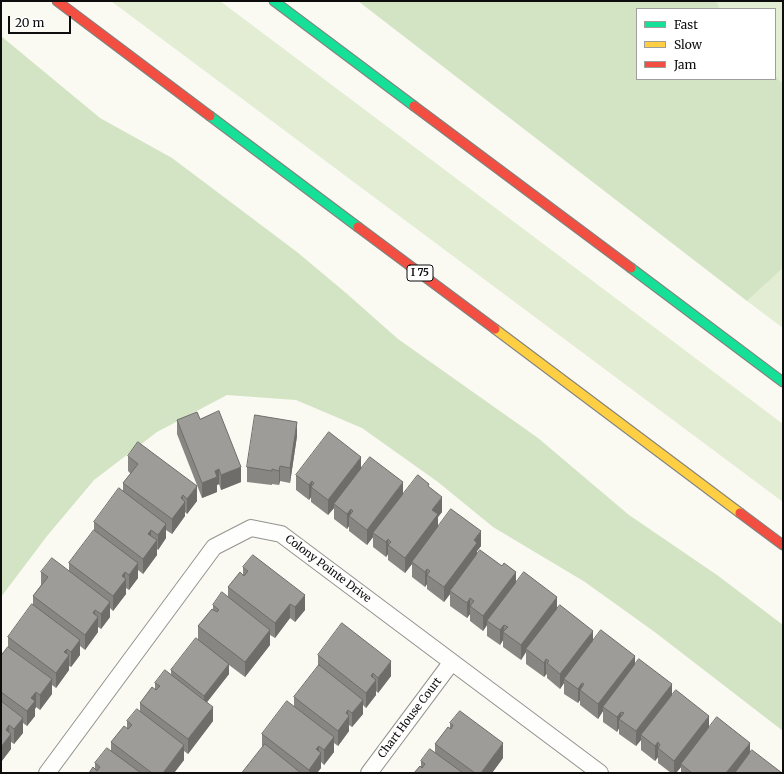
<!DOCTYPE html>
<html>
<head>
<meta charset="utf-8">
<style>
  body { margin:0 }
  #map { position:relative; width:784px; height:774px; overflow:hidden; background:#faf9f2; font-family:Merriweather,serif }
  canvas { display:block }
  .frame { position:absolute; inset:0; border:2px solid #0d0d0d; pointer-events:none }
  .legend { position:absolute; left:636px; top:8px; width:140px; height:72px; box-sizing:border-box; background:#fff; border:1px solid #9e9e9e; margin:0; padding:5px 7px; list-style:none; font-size:12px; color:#0d0d0d }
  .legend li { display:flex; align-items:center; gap:8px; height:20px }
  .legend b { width:20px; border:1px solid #9e9e9e }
  .scale { position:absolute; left:8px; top:16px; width:63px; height:18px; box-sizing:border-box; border:2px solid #0d0d0d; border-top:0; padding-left:5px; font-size:12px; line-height:14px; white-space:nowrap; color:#0d0d0d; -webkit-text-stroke:3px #fff; paint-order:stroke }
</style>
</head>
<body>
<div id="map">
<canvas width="784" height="774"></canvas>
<div class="frame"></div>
<ul class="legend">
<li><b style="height:5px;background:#16e098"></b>Fast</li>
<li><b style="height:5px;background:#ffcf43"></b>Slow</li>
<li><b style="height:5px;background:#f24e42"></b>Jam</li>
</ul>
<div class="scale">20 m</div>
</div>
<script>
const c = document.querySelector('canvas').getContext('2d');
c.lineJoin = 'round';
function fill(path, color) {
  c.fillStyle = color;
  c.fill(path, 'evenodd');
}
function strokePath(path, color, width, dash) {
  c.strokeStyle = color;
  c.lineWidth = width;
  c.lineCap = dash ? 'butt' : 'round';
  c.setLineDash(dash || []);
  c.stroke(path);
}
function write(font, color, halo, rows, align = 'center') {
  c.font = font + ' Merriweather,serif';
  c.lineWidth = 4;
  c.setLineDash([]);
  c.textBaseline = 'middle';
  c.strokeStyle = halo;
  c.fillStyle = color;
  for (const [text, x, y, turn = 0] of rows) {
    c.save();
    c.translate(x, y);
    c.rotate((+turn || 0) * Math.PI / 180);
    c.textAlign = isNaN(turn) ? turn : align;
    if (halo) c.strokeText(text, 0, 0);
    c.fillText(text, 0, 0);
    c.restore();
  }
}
const green = new Path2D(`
  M111,1H220L783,424V502Z
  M716,1H783V84L775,75V9H720Z
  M783,268V328L747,301Z`);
const forest = new Path2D(`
  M358,1H716L720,9H637V79H775V75L783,84V268L747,301Z
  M1,36L100,118L172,158L297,252L346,293L398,339L538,438L629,515L717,575L783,625V731L656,633L585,582L493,527L438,482L362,428L296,400L227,395L157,432L94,480L47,536L1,597Z`);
const street = new Path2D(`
  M47,773L214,547L251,528L281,534L600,773
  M369,773L451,663`);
const fast = new Path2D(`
  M274,1L414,106
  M210,116L358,227
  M631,268L783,382`);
const slow = new Path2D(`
  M495,329L740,513`);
const jam = new Path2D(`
  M57,1L210,116
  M414,106L631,268
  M358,227L495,329
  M740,513L783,545`);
const wall = new Path2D(`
  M200,419L241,482L221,490L219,484L217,485V492L202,498L177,434V420Z
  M297,436L290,483L280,481L279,485L272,484V485L247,482V467Z
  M128,456L197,501L187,514L185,512V516L172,534L166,530V538L158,550L157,549V555L143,574L138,570V578L129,590L126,588V594L113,611L110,608V617L101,629L98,627V632L85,650L80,646V655L71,667L69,666V670L56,688L52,685V694L40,710L36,707L35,709V716L27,726L23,723V733L14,744L11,742V749L1,762V656L8,647V637L33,605V596L41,585V572L69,571V563L94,531V522L123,491V483L131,474L128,471Z
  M361,468L403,494L429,488L442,512L438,517V526L481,546L477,551V554L516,583L557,610L593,641L635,666L672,695L709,727L782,773H681V767L676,773H671L658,763V757L655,761L641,750V740L636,746L619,734V728L617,732L603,722V711L598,719L580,705V700L578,703L564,694V683L560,689L547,678V674L544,677L526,664V652L521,660L503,647V640L500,645L487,636V625L483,631L470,621V614L467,618L450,606V594L444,602L427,589V584L425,587L412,577V564L405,573L388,560V554L386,557L373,547V537L367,545L349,531V526L347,529L334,519V508L328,515L311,502V497L309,500L296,490V475Z
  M243,567L305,610L295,622L290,618L275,638L270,635V645L245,677L229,665V674L207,702L213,721L188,754L184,751V760L174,773H89L95,770V763L111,751V742L127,729V721L140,711V703L155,690V683L171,675V670L198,640V626L213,609V605L228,597V587L243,575Z
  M318,655L391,676L378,693L376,691V695L366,708L363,705V714L352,727L349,725V731L338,746L334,743V752L324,765L321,762V768L317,773H242L262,748V734L294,707V697L318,667Z
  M450,723L503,758L492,773H414L421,767V761L435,752V744L450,729Z`);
const shadedWall = new Path2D(`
  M297,422V436L290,483V468Z
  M361,457V472L334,504V508L328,515V500Z
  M280,466V481L279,485V471Z
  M241,467V482L221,490V475Z
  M219,469V484L217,485V492L202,498V483L215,471Z
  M312,481L311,497L309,500V485Z
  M403,482V497L373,533V537L367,545V530Z
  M197,486V501L187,514V499Z
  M183,495V504L185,502V516L172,534V519L181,498Z
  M442,497V512L438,517V529L412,562V564L405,573V558L432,510Z
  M351,509V517L349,516V526L347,529V514Z
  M166,524V538L158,550V535Z
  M151,530V545L148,534Z
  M481,531V546L477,551V558L450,591V594L444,602V587L474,540Z
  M388,539V554L386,557V542Z
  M157,540V555L143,574V559Z
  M138,563V578L129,590V575Z
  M427,569V584L425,587V572Z
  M125,572V581L126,579V594L113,611V596L122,576Z
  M516,572V586L487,621V625L483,631V616Z
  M305,595V610L295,622V607Z
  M557,597V611L526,649V652L521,660V645Z
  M470,598V614L467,618V603Z
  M110,602V617L101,629V614Z
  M290,604V618L275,638V623Z
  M95,610V621L98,617V632L85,650V635L93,613Z
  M504,625L503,640L500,645V630Z
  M270,630V645L245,677V662Z
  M593,631V646L564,679V683L560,689V674Z
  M80,640V655L71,667V652Z
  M67,649V659L69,655V670L56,688V673L64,652Z
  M635,656V670L603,707V711L598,719V704Z
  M546,659V674L544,677V663Z
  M391,661V676L378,693V678Z
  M229,664V674L204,706V696Z
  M373,673V684L376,680V695L366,708V693L371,676Z
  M52,679V694L40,710V695Z
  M582,683V692L580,690V700L578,703V689Z
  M672,684V698L641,735V740L636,746V731Z
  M36,692V707L35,709V716L27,726V711L31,698Z
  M363,700V714L352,727V713Z
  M213,707V721L188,754V739Z
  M348,710V718L349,716V731L338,746V731L346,713Z
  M621,712V720L619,719V728L617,732V717Z
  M709,716V731L681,764V767L676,773H674V761Z
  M23,718V733L14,744V729Z
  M9,725V737L11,734V749L1,762V747L6,730Z
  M334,737V752L324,765V750Z
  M658,742V757L655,761V746Z
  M503,743V758L492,773H481Z
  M750,743V757L738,773H726Z
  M184,745V760L174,773H163Z
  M319,746V756L321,753V768L317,773H309V770L316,749Z`);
const building = new Path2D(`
  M219,411L241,467L221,475L219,469L215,471L217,477L202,483L177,420L197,412L200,419Z
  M255,415L297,422L290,468L280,466L279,471L272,469V471L247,467Z
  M329,432L361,457L328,500L311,487L314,483L312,481L309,485L296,475Z
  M138,442L197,486L187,499L183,495L181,498L185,502L172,519L123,483L138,464L128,456Z
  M370,457L403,482L367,530L349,516L353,511L351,509L347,514L334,504Z
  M418,475L429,484L428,486L442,497L432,510L438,514L405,558L388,545L391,542L388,539L386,542L373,533Z
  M119,488L166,524L158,535L151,530L148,534L157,540L143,559L94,522Z
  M451,509L481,531L474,540L477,543L444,587L427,575L430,571L427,569L425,572L412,562Z
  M94,530L138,563L129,575L125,572L122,576L126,579L113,596L69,563Z
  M480,550L502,566L504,563L516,572L483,616L470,606L474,601L470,598L467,603L450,591Z
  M253,555L305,595L295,607L290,604L275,623L228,587L240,572L244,576L248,571L243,567Z
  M52,558L110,602L101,614L95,610L93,613L98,617L85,635L33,596L48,577L41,572Z
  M524,572L557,597L521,645L503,632L508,627L504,625L500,630L487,621Z
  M222,592L270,630L245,662L198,626L212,609L217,612L219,610L213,605Z
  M32,604L80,640L71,652L67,649L64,652L69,655L56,673L8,637Z
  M560,605L593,631L560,674L547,663L549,661L546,659L544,663L526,649Z
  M342,623L391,661L378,678L373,673L371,676L376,680L366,693L318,655Z
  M601,630L635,656L598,704L580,690L584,684L582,683L578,689L564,679Z
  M196,638L229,664L204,696L171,670Z
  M8,647L52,679L40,695L36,692L31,698L35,701L27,711L1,692V656Z
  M639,659L672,684L636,731L619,719L624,713L621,712L617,717L603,707Z
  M319,665L363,700L352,713L348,710L346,713L349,716L338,731L294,697Z
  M165,670L213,707L188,739L140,703L152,687L156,690L160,686L155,683Z
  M676,690L709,716L674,761L658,748L660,745L658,742L655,746L641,735Z
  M1,701L23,718L14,729L9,725L6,730L11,734L1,747Z
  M287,701L334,737L324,750L319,746L316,749L321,753L309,770L262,734Z
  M137,709L184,745L163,773H152L111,742L124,726L128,729L132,725L127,721Z
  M460,711L503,743L481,773H475L435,744L448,727L451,729L453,725L450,723Z
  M717,717L750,743L726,773H703L702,772V773H692L681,764Z
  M265,744L301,773H242Z
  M107,748L141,773H89L93,767L97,771L100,767L95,763Z
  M430,749L463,773H414L420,766L422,768L425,764L421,761Z
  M752,750L782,773H735Z`);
const shields = [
  [420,273,26]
];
const shieldNames = [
  ["I 75",420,273]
];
const streetNames = [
  ["Colony Pointe Drive",328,569,37],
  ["Chart House Court",410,718,-53]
];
fill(green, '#e2edd4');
fill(forest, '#d2e4c3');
strokePath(street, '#949390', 18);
strokePath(fast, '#81817d', 11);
strokePath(slow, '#81817d', 11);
strokePath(jam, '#81817d', 11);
strokePath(street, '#fefefd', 16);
strokePath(fast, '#16e098', 9);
strokePath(slow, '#ffcf43', 9);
strokePath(jam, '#f24e42', 9);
fill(wall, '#888683');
fill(shadedWall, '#6f6d6a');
fill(building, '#9e9c98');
strokePath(building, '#6f6d6a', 1);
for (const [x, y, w] of shields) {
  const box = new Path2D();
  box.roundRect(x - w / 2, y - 8, w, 16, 3);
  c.fillStyle = '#fff';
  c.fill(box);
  strokePath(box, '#0d0d0d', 1);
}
write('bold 10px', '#0d0d0d', null, shieldNames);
write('11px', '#0d0d0d', '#fff', streetNames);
</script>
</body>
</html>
